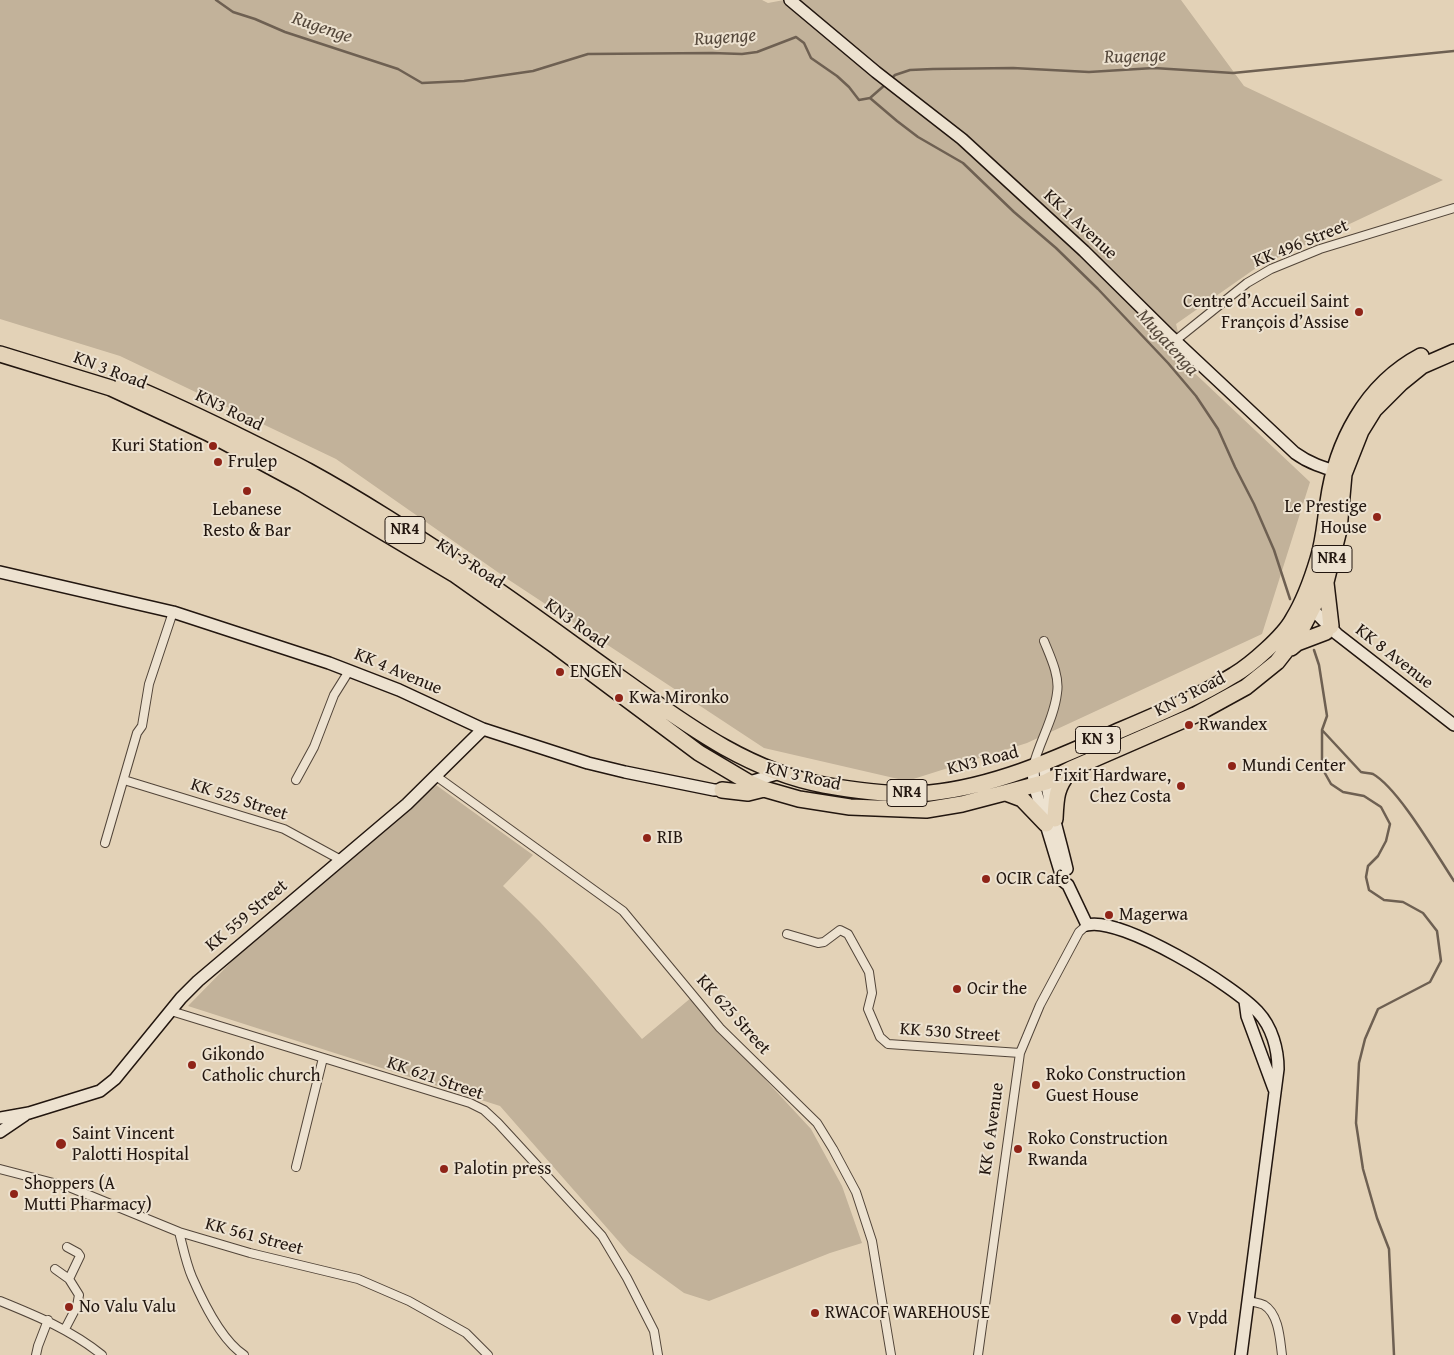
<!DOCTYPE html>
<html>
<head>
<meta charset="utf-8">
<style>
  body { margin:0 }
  canvas { display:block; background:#e3d2b7 }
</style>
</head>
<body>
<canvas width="1454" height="1355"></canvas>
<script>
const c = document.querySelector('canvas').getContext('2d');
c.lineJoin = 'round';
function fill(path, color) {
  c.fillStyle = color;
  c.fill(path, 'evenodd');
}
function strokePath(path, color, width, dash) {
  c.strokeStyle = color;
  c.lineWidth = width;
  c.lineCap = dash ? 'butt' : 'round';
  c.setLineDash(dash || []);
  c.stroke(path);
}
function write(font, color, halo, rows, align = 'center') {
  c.font = font + ' "Gentium Book Plus",serif';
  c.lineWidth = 4;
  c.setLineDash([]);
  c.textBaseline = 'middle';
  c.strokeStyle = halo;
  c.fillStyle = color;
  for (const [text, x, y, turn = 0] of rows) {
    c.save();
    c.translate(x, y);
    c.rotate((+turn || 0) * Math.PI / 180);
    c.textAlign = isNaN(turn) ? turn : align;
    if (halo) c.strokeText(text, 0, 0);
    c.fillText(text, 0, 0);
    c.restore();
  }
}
const green = new Path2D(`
  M0,0H762L768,3L784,0H1181L1244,86L1443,180L1256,268L1176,324L1186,365L1310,482L1262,634L1027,743L907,781L764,748L509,580L336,459L120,356L0,319Z
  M436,785L533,855L503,886C554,932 598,987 642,1039L692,997L722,1033L811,1129L842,1186L862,1243L830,1253L709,1301L684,1293L629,1253L500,1106L188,1006L238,955Z`);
const stream = new Path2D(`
  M216,0L233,12L255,19L285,32L398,69L422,83L464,81L533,71L588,54L712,53L742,54L757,52L796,37L804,43L811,58L837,76L849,87L859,100L870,98L886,84
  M890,80L895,75L910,70L933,69L1013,68L1089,72L1154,68L1233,73L1454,51
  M870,98L897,121L918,137L963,163L1014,212L1056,248L1098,289L1168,363L1196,396L1218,429L1235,467L1254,504L1274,550L1290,599
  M1314,650L1319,665L1327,716L1322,730L1361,772C1365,773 1370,773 1373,774C1399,789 1436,854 1454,881
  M1322,730V768L1331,784L1343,792L1364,796L1381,807L1390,824L1386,841L1378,856L1368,866L1366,877L1369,890L1384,900L1403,902L1423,913L1437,931L1441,961L1430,982L1378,1009L1365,1039L1359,1063L1356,1123L1363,1169L1377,1218L1389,1249L1394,1355`);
const street = new Path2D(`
  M1176,340L1247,283L1271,269L1320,249L1454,208
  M1033,767C1039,742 1054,719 1057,693C1060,676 1050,656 1044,641
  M436,776L623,911L720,1028L817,1123L833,1149L856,1192L872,1241L891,1355
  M124,780L284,829L341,860
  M296,780L314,747L334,695L349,671
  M105,843L137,733L142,726L149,684L173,612
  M787,934L818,943L824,942L840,930L848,934L869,972L872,993L868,1009L880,1037L888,1044L1020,1053
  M171,1011L470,1103L484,1110L498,1123L602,1236L627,1278L654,1331L658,1355
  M296,1167L323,1058
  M0,1169L69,1187L179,1232L250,1253L358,1279L409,1301L466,1333L488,1355
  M179,1232C183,1247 186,1263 192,1277C203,1302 221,1340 244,1355
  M67,1247L78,1253L80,1256L69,1279
  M55,1269L69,1279L79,1295L77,1306L65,1329
  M0,1301C37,1316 71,1330 102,1355
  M1249,1301C1253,1302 1260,1303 1264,1305C1279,1314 1280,1340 1282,1355
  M36,1355L38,1346L48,1320
  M978,1355L1020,1053L1040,1005L1079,932L1087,925`);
const secondary = new Path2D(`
  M790,0L876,72L962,139L1084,251L1167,333L1295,453C1310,464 1325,468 1342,473
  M0,572L173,612L329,663L399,690L483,729L588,763L625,772L714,790H729
  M1307,604L1337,634L1454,725
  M1044,763C1047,799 1059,834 1067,869
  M1033,768L1034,785L1063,881L1068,885L1087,925C1121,916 1235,986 1258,1012C1272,1027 1278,1049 1278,1069L1241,1355
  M746,783L780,773
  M1245,1001L1247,1016L1274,1089
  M0,1118L29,1113L100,1091L115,1079L181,998L198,981L407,804L483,729
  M0,1132L25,1115`);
const highway = new Path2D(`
  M0,354L111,388L208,433L303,484L454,574L557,647L699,753L748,782L764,789L799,799L850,807L926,810L962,804L1046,782L1071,769L1195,715L1246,687L1277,662L1299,634L1326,582L1339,530L1344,474L1361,431L1374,410L1401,383L1422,366L1454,352
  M123,383C161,398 198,416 235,434C259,446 284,458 308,471C363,501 416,536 468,570C521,605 571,643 622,679C684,723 747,771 824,785C858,791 895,796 930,793C996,786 1055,759 1116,732C1156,715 1197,698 1234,675C1251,665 1284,636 1293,619C1304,601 1312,579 1318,559C1324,540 1325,521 1328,502C1336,443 1366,385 1421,356
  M1326,583L1331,626
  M1291,648L1297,643L1326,632
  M722,790L748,793L764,789
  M1006,793L1022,799L1046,824
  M1055,819C1056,798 1056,788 1069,772`);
const markers = [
  [1359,312,5,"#8f2418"],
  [213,446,5,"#8f2418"],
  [218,462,5,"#8f2418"],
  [247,491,5,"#8f2418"],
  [1377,517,5,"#8f2418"],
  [560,672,5,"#8f2418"],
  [619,698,5,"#8f2418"],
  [1189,725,5,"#8f2418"],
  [1232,766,5,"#8f2418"],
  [1181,786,5,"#8f2418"],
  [647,838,5,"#8f2418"],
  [986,879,5,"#8f2418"],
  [1109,915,5,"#8f2418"],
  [957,989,5,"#8f2418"],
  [192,1065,5,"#8f2418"],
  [1036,1085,5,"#8f2418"],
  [61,1144,6,"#8f2418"],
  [1018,1149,5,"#8f2418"],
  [444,1169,5,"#8f2418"],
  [14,1194,5,"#8f2418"],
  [69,1307,5,"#8f2418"],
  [815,1313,5,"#8f2418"],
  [1176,1319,6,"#8f2418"]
];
const shields = [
  [405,530,40],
  [1332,559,40],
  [1098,740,45],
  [907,793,40]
];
const shieldNames = [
  ["NR4",405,530],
  ["NR4",1332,559],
  ["KN 3",1098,740],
  ["NR4",907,793]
];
const streetNames = [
  ["KK 1 Avenue",1080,225,43],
  ["KK 496 Street",1301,244,-22],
  ["KN 3 Road",110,371,21],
  ["KN3 Road",229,411,26],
  ["KN 3 Road",470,564,33],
  ["KN3 Road",576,624,35],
  ["KK 8 Avenue",1394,657,38],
  ["KK 4 Avenue",398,672,23],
  ["KN 3 Road",1190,695,-27],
  ["KN3 Road",983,761,-14],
  ["KN 3 Road",803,777,13],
  ["KK 525 Street",239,800,18],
  ["KK 559 Street",247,916,-40],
  ["KK 625 Street",733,1015,48],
  ["KK 530 Street",950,1033,4],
  ["KK 621 Street",435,1079,19],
  ["KK 6 Avenue",992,1129,-82],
  ["KK 561 Street",254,1237,15]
];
const poiNames = [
  ["Centre d’Accueil Saint",1349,302,"right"],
  ["François d’Assise",1349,323,"right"],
  ["Kuri Station",203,446,"right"],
  ["Frulep",228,462],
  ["Le Prestige",1367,507,"right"],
  ["House",1367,528,"right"],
  ["Lebanese",247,510,"center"],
  ["Resto & Bar",247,531,"center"],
  ["ENGEN",570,672],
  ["Kwa Mironko",629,698],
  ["Rwandex",1199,725],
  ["Mundi Center",1242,766],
  ["Fixit Hardware,",1171,776,"right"],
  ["Chez Costa",1171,797,"right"],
  ["RIB",657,838],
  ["OCIR Cafe",996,879],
  ["Magerwa",1119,915],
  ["Ocir the",967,989],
  ["Gikondo",202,1055],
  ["Catholic church",202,1076],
  ["Roko Construction",1046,1075],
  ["Guest House",1046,1096],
  ["Saint Vincent",72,1134],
  ["Palotti Hospital",72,1155],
  ["Roko Construction",1028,1139],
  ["Rwanda",1028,1160],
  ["Palotin press",454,1169],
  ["Shoppers (A",24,1184],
  ["Mutti Pharmacy)",24,1205],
  ["No Valu Valu",79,1307],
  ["RWACOF WAREHOUSE",825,1313],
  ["Vpdd",1187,1319]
];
const waterNames = [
  ["Rugenge",322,28,19],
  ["Rugenge",725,38,-4],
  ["Rugenge",1135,57,-2],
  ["Mugatenga",1167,343,48]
];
fill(green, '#c2b29a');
strokePath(stream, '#6e6052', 2.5);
strokePath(street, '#524539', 10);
strokePath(secondary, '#22160f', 14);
strokePath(highway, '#22160f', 18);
strokePath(street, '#ede2d0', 8);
strokePath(secondary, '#ede2d0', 11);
strokePath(highway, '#e3d2b7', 15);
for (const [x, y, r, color] of markers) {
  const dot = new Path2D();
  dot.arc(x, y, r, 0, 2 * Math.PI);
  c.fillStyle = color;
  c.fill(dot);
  strokePath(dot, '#ede2d0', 2);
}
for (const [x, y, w] of shields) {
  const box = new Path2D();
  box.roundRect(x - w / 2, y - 13.5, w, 27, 4);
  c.fillStyle = '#ede2d0';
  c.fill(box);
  strokePath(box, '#22160f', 1);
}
write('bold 16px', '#22160f', null, shieldNames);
write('18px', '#22160f', '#ede2d0', streetNames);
write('18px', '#22160f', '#ede2d0', poiNames, 'left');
write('italic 19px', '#55483b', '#ede2d0', waterNames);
</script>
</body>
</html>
